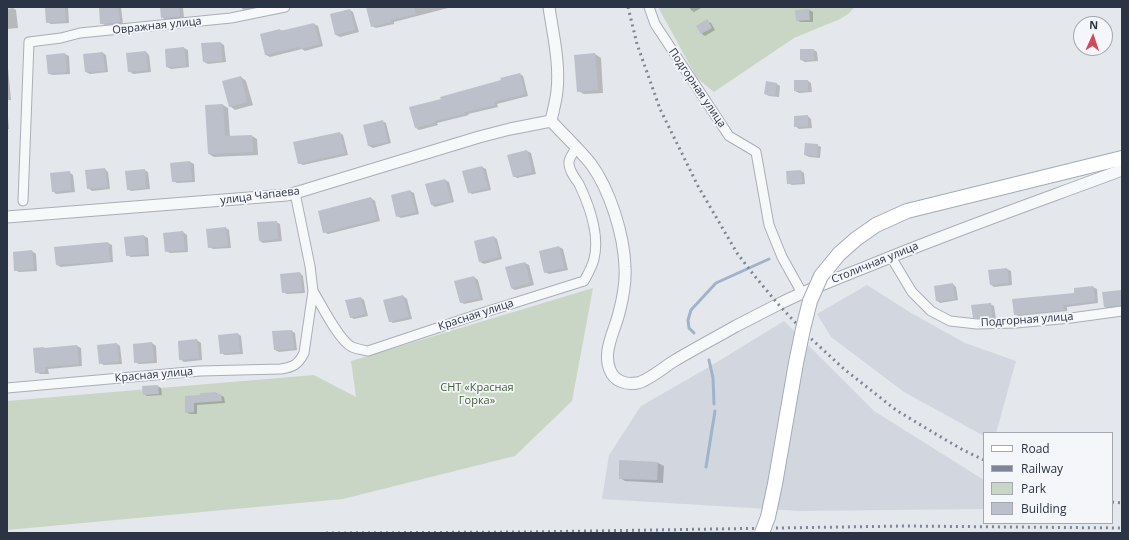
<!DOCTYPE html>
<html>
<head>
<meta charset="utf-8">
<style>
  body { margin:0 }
  #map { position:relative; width:1129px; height:540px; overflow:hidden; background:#e4e7ec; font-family:"Open Sans",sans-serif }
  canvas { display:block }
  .frame { position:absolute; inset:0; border:8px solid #2b3445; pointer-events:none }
  .legend { position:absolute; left:983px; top:432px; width:130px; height:92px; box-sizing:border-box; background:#f4f6f9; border:1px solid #a4a8b1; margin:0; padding:5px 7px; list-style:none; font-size:12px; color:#2b3445 }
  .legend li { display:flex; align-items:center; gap:8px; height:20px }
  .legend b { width:20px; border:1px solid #a4a8b1 }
  .north { position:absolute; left:1073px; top:16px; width:40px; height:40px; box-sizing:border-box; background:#f4f6f9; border:1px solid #a4a8b1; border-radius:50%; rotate:3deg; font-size:11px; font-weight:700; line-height:16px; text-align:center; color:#2b3445 }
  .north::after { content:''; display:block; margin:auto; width:14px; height:18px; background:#d1495b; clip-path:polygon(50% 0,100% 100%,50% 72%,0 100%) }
</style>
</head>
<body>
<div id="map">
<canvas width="1129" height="540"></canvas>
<div class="frame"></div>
<ul class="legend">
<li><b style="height:5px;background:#fff"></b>Road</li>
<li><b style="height:5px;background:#7d8696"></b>Railway</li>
<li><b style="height:11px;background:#c9d6c5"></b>Park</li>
<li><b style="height:11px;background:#bbc0ca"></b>Building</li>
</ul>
<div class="north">N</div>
</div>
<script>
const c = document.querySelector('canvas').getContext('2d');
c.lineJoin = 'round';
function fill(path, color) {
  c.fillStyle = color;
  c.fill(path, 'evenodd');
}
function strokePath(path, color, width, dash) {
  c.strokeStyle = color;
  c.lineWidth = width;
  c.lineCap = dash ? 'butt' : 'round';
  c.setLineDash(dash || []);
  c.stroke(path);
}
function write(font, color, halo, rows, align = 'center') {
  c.font = font + ' "Open Sans",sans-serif';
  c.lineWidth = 3.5;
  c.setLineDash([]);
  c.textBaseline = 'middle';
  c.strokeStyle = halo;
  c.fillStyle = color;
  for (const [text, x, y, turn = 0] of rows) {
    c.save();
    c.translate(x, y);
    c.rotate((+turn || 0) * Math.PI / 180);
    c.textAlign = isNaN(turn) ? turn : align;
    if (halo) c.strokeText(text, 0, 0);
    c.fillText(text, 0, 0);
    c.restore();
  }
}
const built = new Path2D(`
  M867,285L911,313L965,343L1016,361L996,433H984V436L904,392L831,337L817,314Z
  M784,321L874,411L984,480V509L800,511L602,499L609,455L641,406L709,367Z`);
const green = new Path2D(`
  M658,7H855L848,14L840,19L794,38L714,92L697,78Z
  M593,288L572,401L515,456L343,499L7,530V401L314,375L356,397L351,361Z`);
const shadow = new Path2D(`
  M46,7H68L69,23L51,24L47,22Z
  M100,7H121L123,24L105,25L101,23Z
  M161,7H183L184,18L165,20L162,17Z
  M242,7H265L246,11L242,9Z
  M367,7H448V8L394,22V24L376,28L372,26Z
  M689,7H703L694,12L691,10Z
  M13,8L16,10L18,28L7,29V9Z
  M350,10L353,12L359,32L340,37L336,35L331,14Z
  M809,10L813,12V22H800L797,20Z
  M707,21L711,23L715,30L705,36L702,34Z
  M314,24L318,26L323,46L305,51L302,49L270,57L266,55L261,35L280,30L283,31Z
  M221,43L224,45L226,62L208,64L204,62Z
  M184,48L188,50L189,67L171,69L167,67Z
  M814,50L817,52L818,61L805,62L801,60Z
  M146,52L149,55L151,72L133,74L129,71Z
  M103,53L106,55L108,72L90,74L86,72Z
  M65,54L69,56L70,74L52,75L48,73L47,56Z
  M595,54L601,58L603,93L584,94L578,91Z
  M7,57L11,100H7Z
  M520,74L523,76L528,96L497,104L498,107L468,114L469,115L437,123L438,125L419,130L416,128L442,100L502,81Z
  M241,77L246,81L253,105L235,110L230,106Z
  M808,81L811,83L812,92L799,93L795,91Z
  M777,84L780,86L779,97L769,96L765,94Z
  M223,105L228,108L230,137L252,136L257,139L258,155L214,157L209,154Z
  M7,106L9,129H7Z
  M808,116L811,119L812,128L799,129L795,126Z
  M382,121L386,123L391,143L373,148L369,146Z
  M340,133L343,135L348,155L303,165L299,163Z
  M817,145L821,147L820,158L809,157L805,155Z
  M527,151L531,153L536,174L517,178L513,176Z
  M190,162L194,164L195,182L177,183L173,181Z
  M482,167L486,169L491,190L472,194L469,192Z
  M105,169L108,172L110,189L92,191L88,188Z
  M144,170L148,172L150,189L131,191L128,189Z
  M801,171L804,173L805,184L792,185L788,183Z
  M69,172L73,175L75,192L56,194L53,191Z
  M445,180L449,182L454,202L435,207L432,205Z
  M410,191L414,193L419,214L401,218L397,216Z
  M371,198L375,201L380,221L328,234L324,232Z
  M276,222L280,224L282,241L263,243L260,241Z
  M226,228L229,230L231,248L213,249L209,247Z
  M183,232L187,235L188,252L170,253L166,251Z
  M144,236L148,238L149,256L131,257L127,255Z
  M494,237L497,239L502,259L484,264L480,262Z
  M108,243L112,245L113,262L61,267L57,265Z
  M559,247L563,249L568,270L549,274L545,272Z
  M32,251L36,254L37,271L19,272L15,270Z
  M525,263L529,265L534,285L515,290L511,288Z
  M1007,269L1011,271L1012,285L994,287L991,285Z
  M300,273L303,276L305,293L287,294L283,292Z
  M474,277L478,280L483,300L464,304L461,302Z
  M953,284L956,287L958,300L940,303L936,300Z
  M1093,287L1097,289L1098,303L1067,307V311L1018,316L1015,314L1076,294Z
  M1122,291V307L1108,309L1105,307L1103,293Z
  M403,296L407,299L412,319L393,323L390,321Z
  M361,298L364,300L368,316L354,319L350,317Z
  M990,304L994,306L996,319H978L974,317Z
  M292,331L295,333L297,350L279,352L275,350Z
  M238,334L241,336L243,354L225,355L221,353Z
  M197,340L201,343L202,360L184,362L180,359Z
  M152,343L156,346L157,363L139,364L135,362Z
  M117,344L120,346L122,364L104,365L100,363Z
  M77,346L81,348L82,366L48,369L49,374H40L36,372L45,349Z
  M158,386L161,388L162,395L147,396L144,394Z
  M216,393L224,397L225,403L197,405V414H190L186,412V397L201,396Z
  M658,463L664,466L663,483L625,481L620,478Z`);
const stream = new Path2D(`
  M694,333L689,328L688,320L691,310L716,283L769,259
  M709,360L713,378L714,404
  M706,467L715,411`);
const building = new Path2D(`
  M45,7H65L66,21L46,23Z
  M99,7H118L120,22L100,24Z
  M160,7H179L180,16L161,18Z
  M366,7H414L416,14L391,20V22L371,27Z
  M350,9L355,30L335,35L330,14Z
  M809,9L810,20L796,21L795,10Z
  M707,19L712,28L701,34L696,26Z
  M314,23L320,44L300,49L299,47L265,55L260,34L280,29V31Z
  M221,42L222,61L203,62L201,43Z
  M184,47L186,66L166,67L165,49Z
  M800,49H814V60H800Z
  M146,51L148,70L128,72L126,53Z
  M103,52L105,71L85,72L83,54Z
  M65,53L67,72L48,74L46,55Z
  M595,53L598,90L577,92L574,55Z
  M520,73L525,94L494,102L495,105L465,112V114L434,121L435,123L415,128L409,107L441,99L440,97L501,80L500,78Z
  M241,76L247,102L229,107L222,81Z
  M794,80H808V91H794Z
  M766,81L777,83L775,96L764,94Z
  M223,104L225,136L252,135L253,152L208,154L205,105Z
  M808,115V126L794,127V116Z
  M383,120L388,142L368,146L363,125Z
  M340,132L345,153L298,164L293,142Z
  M805,143L818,144L817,156L804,155Z
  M527,150L532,172L513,177L507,155Z
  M190,161L192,180L172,182L170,163Z
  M482,166L488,188L468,193L462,171Z
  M105,168L107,187L87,189L85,170Z
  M145,169L146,188L127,190L125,171Z
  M801,170L802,183L787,184L786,171Z
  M70,171L71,190L52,192L50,173Z
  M445,179L451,201L431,205L425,184Z
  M410,190L416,212L396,217L391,195Z
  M371,197L377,219L323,233L318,211Z
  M277,221L278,239L259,241L257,222Z
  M226,227L228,246L208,248L206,229Z
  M183,231L185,250L165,252L163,233Z
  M144,235L146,254L126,256L124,237Z
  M494,236L499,257L479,262L474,241Z
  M108,242L110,261L56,265L54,247Z
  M559,246L564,268L544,273L539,251Z
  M32,250L34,269L14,271L13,252Z
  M525,262L530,283L511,288L505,267Z
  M1007,268L1009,283L990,285L988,270Z
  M300,272L302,291L282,293L280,274Z
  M474,276L480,298L460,303L454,281Z
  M953,283L955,299L936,301L934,286Z
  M1093,286L1095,301L1063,305L1064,310L1014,315L1012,299L1074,293V288Z
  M1121,290L1122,305L1104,307L1102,292Z
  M403,295L409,317L389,322L383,300Z
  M361,297L365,314L350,318L345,300Z
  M991,303L992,318H973L971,305Z
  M292,330L294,349L274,350L272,331Z
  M238,333L240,352L220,354L218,335Z
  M197,339L199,358L179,360L178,341Z
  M152,342L154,361L134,363L133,344Z
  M117,343L119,362L99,364L97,345Z
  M77,345L79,364L45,367V372L35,373L33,348L44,347V348Z
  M158,385L159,394L143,395L142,386Z
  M216,392V394H221L222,401L194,403V412L185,413V396L200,395V393Z
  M619,460L658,462L657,480L619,479Z`);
const minor = new Path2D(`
  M649,7L655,24L729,136L756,152L769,225L782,257L802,293
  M23,201L29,42L61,38L80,33L231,18L285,7
  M891,257L912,292L931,311L950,321L977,324L1016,323L1071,318L1122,311
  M313,291C321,304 339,341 352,347C357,349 363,350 368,351L479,314L584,281C588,274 592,267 594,259C600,235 589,205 579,184C575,178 568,169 569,162C569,158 574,152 576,148
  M7,388L200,371L281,369C293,367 298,365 304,353L313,291L310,266L295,193`);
const tertiary = new Path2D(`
  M549,7C553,35 560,62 557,91C556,101 553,111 551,121
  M551,121C564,135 579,149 591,164C610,190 624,235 625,267C626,283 623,298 619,313C615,330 602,352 610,370C614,381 626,385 637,383C648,381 664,367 674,361C694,349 715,338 736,326C750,319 763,312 777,305C806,290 836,279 866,267C950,232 1036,202 1122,170
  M7,217L287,195L295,193L479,137L510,129L551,121`);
const primary = new Path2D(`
  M839,254L856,239L876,225L907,211L1122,158`);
const rail = new Path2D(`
  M628,7L637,44L660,109L698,186L737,253L753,274L778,304L807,335L844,369L896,410L929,430L963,450L984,460
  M1112,502L1122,503
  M326,533L527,532L904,526L1122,528`);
const primaryBridge = new Path2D(`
  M762,533L768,517L775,484L796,363L803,329L810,301L821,276L839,254`);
const streetNames = [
  ["Овражная улица",157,26,-6],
  ["Подгорная улица",697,88,56],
  ["улица Чапаева",260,196,-7],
  ["Столичная улица",875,263,-22],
  ["Красная улица",476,315,-18],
  ["Подгорная улица",1027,320,-4],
  ["Красная улица",154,375,-5]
];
const parkNames = [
  ["СНТ «Красная",477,388],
  ["Горка»",477,401]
];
fill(built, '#d2d6de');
fill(green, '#c9d6c5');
fill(shadow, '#0003');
strokePath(stream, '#9fb4cc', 3);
fill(building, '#bbc0ca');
strokePath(minor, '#a9aeb7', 11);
strokePath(tertiary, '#a9aeb7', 13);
strokePath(primary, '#a3abb8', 16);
strokePath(minor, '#f7f8fa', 9);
strokePath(tertiary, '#f7f8fa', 11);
strokePath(primary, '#fff', 14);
strokePath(rail, '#7d8696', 3, [2, 4]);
strokePath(primaryBridge, '#a3abb8', 16, []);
strokePath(primaryBridge, '#fff', 14);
write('11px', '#2b3445', '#f4f6f9', streetNames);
write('11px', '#3f6138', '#f4f6f9', parkNames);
</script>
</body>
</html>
